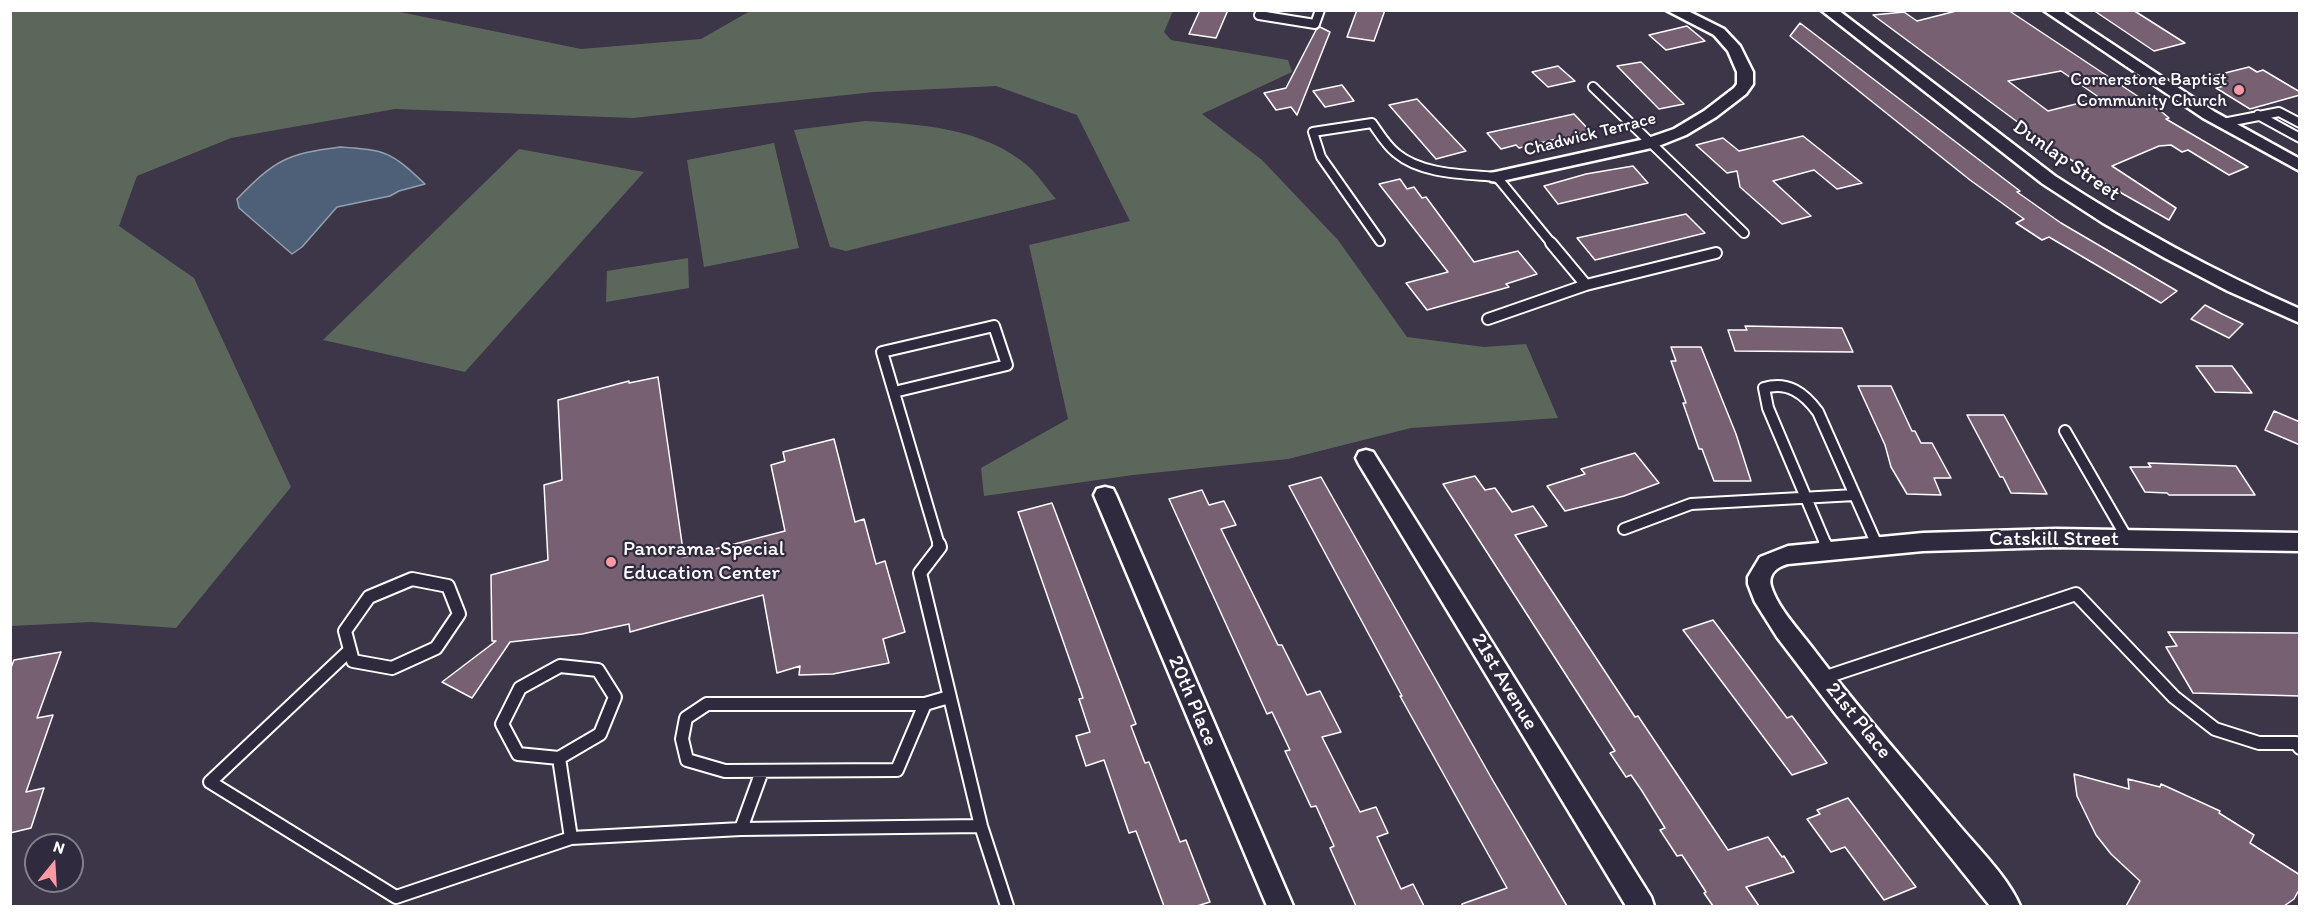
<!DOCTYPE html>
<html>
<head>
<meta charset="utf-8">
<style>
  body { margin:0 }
  #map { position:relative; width:2310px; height:917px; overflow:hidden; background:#3d3548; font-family:Itim,sans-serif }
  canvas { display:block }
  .frame { position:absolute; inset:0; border:12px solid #fff; pointer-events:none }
  .north { position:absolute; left:24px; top:833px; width:60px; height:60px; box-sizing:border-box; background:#2f2a3d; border:2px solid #827f8b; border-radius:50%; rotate:18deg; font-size:16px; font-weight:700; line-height:24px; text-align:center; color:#fff }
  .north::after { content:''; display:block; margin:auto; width:21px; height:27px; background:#ff9aa2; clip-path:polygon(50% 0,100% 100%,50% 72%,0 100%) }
</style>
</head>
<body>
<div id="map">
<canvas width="2310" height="917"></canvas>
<div class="frame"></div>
<div class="north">N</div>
</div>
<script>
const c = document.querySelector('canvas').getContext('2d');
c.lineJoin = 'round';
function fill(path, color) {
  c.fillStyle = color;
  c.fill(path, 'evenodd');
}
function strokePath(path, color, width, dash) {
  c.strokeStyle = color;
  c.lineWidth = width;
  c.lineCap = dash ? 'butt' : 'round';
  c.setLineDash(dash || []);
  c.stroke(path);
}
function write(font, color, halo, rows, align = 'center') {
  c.font = font + ' Itim,sans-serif';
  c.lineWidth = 4.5;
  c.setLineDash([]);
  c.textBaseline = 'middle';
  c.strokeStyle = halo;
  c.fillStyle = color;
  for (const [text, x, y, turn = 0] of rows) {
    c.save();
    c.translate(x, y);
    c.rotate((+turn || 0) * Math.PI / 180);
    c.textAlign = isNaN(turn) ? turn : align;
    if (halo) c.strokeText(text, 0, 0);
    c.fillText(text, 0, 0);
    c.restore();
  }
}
const green = new Path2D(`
  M11,10L395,11L581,49L701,39L750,11H1173L1164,32L1171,40L1288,60L1292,72L1202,114L1262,160L1338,240L1407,337L1484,347L1526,344L1558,418L1411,428L1288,459L1133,475L984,496L981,468L1068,419L1029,245L1130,221L1077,115L996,86L874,92L633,118L395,109L231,138L137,176L119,226L194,278L291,487L176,628L91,622L11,626Z
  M865,121C920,124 985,128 1029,167C1039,176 1047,189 1056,199L846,251L830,247L794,130Z
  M774,143L799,248L704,267L687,160Z
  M519,149L644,172L465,372L323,340Z
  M688,258L689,288L606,302L607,271Z`);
const water = new Path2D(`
  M340,147C387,150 391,152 425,184L399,191L390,196L337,207L302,247L292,254L239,208L237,199C275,160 286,154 340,147Z`);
const building = new Path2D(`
  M1200,10H1228L1216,38L1189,34Z
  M1357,10H1385L1374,41L1347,37Z
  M1960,10H2008L2163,113L2169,118L2166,119L2248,167L2229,175L2188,150L2182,152L2171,145L2159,146L2112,166L2176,208L2169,220L2086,173L2090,172L2054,149L1873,15L1904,12L1917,21ZM2061,71L2100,98L2048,111L2008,81Z
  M2093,10H2133L2185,43L2154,51Z
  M1800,23L2020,191L2017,192L2061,223L2177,291L2161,303L2049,237L2042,240L2016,223L2024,219L1970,180L1790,36Z
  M1687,26L1705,41L1666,50L1649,35Z
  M1320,27L1330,32L1297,115L1291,107L1276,110L1264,93L1286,88L1316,30Z
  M1641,62L1684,104L1659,109L1617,66Z
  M1558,66L1575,81L1548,87L1532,72Z
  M2249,67L2257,72L2263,70L2300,92V95L2250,109L2216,88L2224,86L2209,77Z
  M1342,85L1354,101L1325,107L1313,91Z
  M1417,99L1466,151L1436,159L1389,105Z
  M1574,114L1590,131L1519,148L1516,145L1501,149L1487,133Z
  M1803,136L1862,183L1837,189L1814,170L1773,181L1811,216L1782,224L1740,187L1737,171L1727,173L1696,145L1723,138L1739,151Z
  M1633,166L1648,183L1558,204L1544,186L1586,174Z
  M1400,179L1407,189L1414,187L1422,198L1426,197L1474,262L1518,251L1537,274L1506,284L1509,287L1427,310L1406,283L1448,272L1379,184Z
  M1686,214L1705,233L1595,260L1577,238Z
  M2205,305L2222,314L2243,324L2229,338L2191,319Z
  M1745,326L1842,328L1853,352L1735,351L1728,330H1747Z
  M1671,347H1701L1736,434L1751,481H1714L1702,449H1699L1683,403H1686L1671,361H1676Z
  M2196,366H2232L2252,393L2215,392Z
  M658,377L684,557L785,531L771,465L785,461L783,452L834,439L855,522L864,519L876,564L885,561L905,632L883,639L889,663L833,674L799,675L800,666L777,673L763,595L630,632L629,624L582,634L510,642L472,698L442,682L496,641H492L491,575L548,560L544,485L562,480L558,400L629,381V383Z
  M1858,386H1891L1912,431H1915L1921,443H1932L1951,478H1934L1941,495L1907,494L1891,467L1885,445Z
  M2274,411L2300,422V445L2265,430Z
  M1967,415H2004L2047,494L2011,493L2003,477H2000Z
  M1635,453L1659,483L1624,496L1565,511L1547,486L1585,474L1581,469Z
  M2148,463L2236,466L2255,495H2169L2167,493L2145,492L2130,467H2151Z
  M1475,476L1485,490L1495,488L1512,512L1533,506L1547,526L1515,535L1635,717L1638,716L1728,850L1768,837L1782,857L1784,856L1794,872L1746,887L1759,906H1713L1704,893L1706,892L1682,855L1677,856L1660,830L1665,828L1642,791L1631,775L1626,777L1610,753L1615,751L1443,484Z
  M1321,477L1492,779L1567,906H1462V904L1507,888L1400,696H1402L1289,486Z
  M1202,490L1209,505L1224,501L1236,525L1221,529L1278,645H1282L1307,695L1320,691L1341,732L1322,737L1360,812L1376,807L1388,833L1377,837L1401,889L1413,884L1424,906H1356L1330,848L1334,846L1316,806L1311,807L1285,751L1290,750L1272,712L1267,714L1169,499Z
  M1052,503L1136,724L1131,726L1145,763L1149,762L1180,842L1186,840L1210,902L1197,906H1164L1136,831L1129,833L1104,760L1086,766L1076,736L1090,732L1079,699L1083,698L1018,512Z
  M1713,620L1787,718L1792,716L1827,763L1792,775L1683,630Z
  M2168,632L2300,633V696L2193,693L2166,647L2177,646Z
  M61,652L37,718L53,715L26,792L44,788L31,828L10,833V670L14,660Z
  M2074,774L2129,789L2128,779L2160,787L2161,784L2220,811L2219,813L2254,835L2250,843L2300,875V888L2294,899L2284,906H2126L2140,881L2111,854L2096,835L2077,796Z
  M1848,798L1916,887L1884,900L1845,847L1831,852L1807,819L1820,814L1817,810Z`);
const serviceFar2 = new Path2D(`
  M1262,10L1259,15L1315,24L1320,10
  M1593,87L1744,233
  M2258,115L2300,138
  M2223,123L2279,112L2300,123
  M1380,241L1321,157L1313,132L1372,123C1379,133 1386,145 1396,153C1422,175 1465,174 1497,177L1552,244`);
const serviceFar1 = new Path2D(`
  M1551,243L1586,285
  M1488,319L1586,285L1716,253
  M894,392L1007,365L994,326L882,352L939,545
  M2065,431L2128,540
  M1624,529L1691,504L1855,495
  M1826,545L1768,408L1764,388C1788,381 1804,393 1818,412L1877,545`);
const service = new Path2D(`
  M939,544L940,547L920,573L981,826L1007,906
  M1825,544L1829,552
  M1877,544L1878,547
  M412,579L448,586L459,614L436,648L392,668L353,661L345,631L369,597Z
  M350,650L210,782L396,897L571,838
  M560,666L598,670L615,697L600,734L559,758L518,754L502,724L520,688Z
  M1823,678L2076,594L2174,697L2215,729L2259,743H2296L2300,748
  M707,704H925L897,770L725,771L687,760L682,739L686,718Z
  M925,704L949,697
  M559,758L571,838L741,829L981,826
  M741,829L762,771`);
const minor = new Path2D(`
  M1666,10H1686L1724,29L1740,46L1753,72V84L1746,94L1716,117L1686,135L1656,147L1497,182L1491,181L1488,177L1491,173L1645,139L1674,129L1704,111L1734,88L1737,84V72L1728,51L1714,35Z
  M1821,10H1838L2055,176C2133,227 2214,271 2300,309V323L2228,291L2165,258L2103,223L2043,184Z
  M2043,10H2061L2215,112L2300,159V171L2203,118Z
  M1366,450L1373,452L1651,897L1654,906H1626L1359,464L1356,458L1359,452Z
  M1105,487L1113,489L1116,495L1293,906H1267L1094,495L1097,489Z
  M2056,529L2300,533V551L2056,547L1923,551L1788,564C1777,567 1768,574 1771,586C1778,609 1800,631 1814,650C1859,710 1909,766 1957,823C1977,847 2008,877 2020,906H1990L1835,713L1777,637L1755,602L1748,584V577L1760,557L1788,546L1923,533Z`);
const markers = [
  [2239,90,6,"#ff9aa2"],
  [611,562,6,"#ff9aa2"]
];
const farPoinames = [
  ["Cornerstone Baptist",2227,80],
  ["Community Church",2227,101]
];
const farStreetnames = [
  ["Chadwick Terrace",1590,135,-14]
];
const streetNames = [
  ["Dunlap Street",2066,161,35],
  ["Catskill Street",2054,540],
  ["21st Avenue",1504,682,59],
  ["20th Place",1192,701,67],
  ["21st Place",1858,721,51]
];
const poiNames = [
  ["Panorama Special",623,550],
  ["Education Center",623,574]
];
fill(green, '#5c675c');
fill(water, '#4d6078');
strokePath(water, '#94a0ae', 1.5);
fill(building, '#776072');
strokePath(building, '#fff', 1.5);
strokePath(serviceFar2, '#fff', 12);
strokePath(serviceFar1, '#fff', 14);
strokePath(service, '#fff', 16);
strokePath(minor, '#fff', 5);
strokePath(serviceFar2, '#2f2a3d', 8);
strokePath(serviceFar1, '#2f2a3d', 10);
strokePath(service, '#2f2a3d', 12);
fill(minor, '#2f2a3d');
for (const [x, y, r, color] of markers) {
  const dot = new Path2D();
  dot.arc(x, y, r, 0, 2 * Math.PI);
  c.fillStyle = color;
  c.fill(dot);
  strokePath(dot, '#2f2a3d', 2);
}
write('18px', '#fff', '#2f2a3d', farPoinames, 'right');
write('18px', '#fff', '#2f2a3d', farStreetnames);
write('21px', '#fff', '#2f2a3d', streetNames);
write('21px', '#fff', '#2f2a3d', poiNames, 'left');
</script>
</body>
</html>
